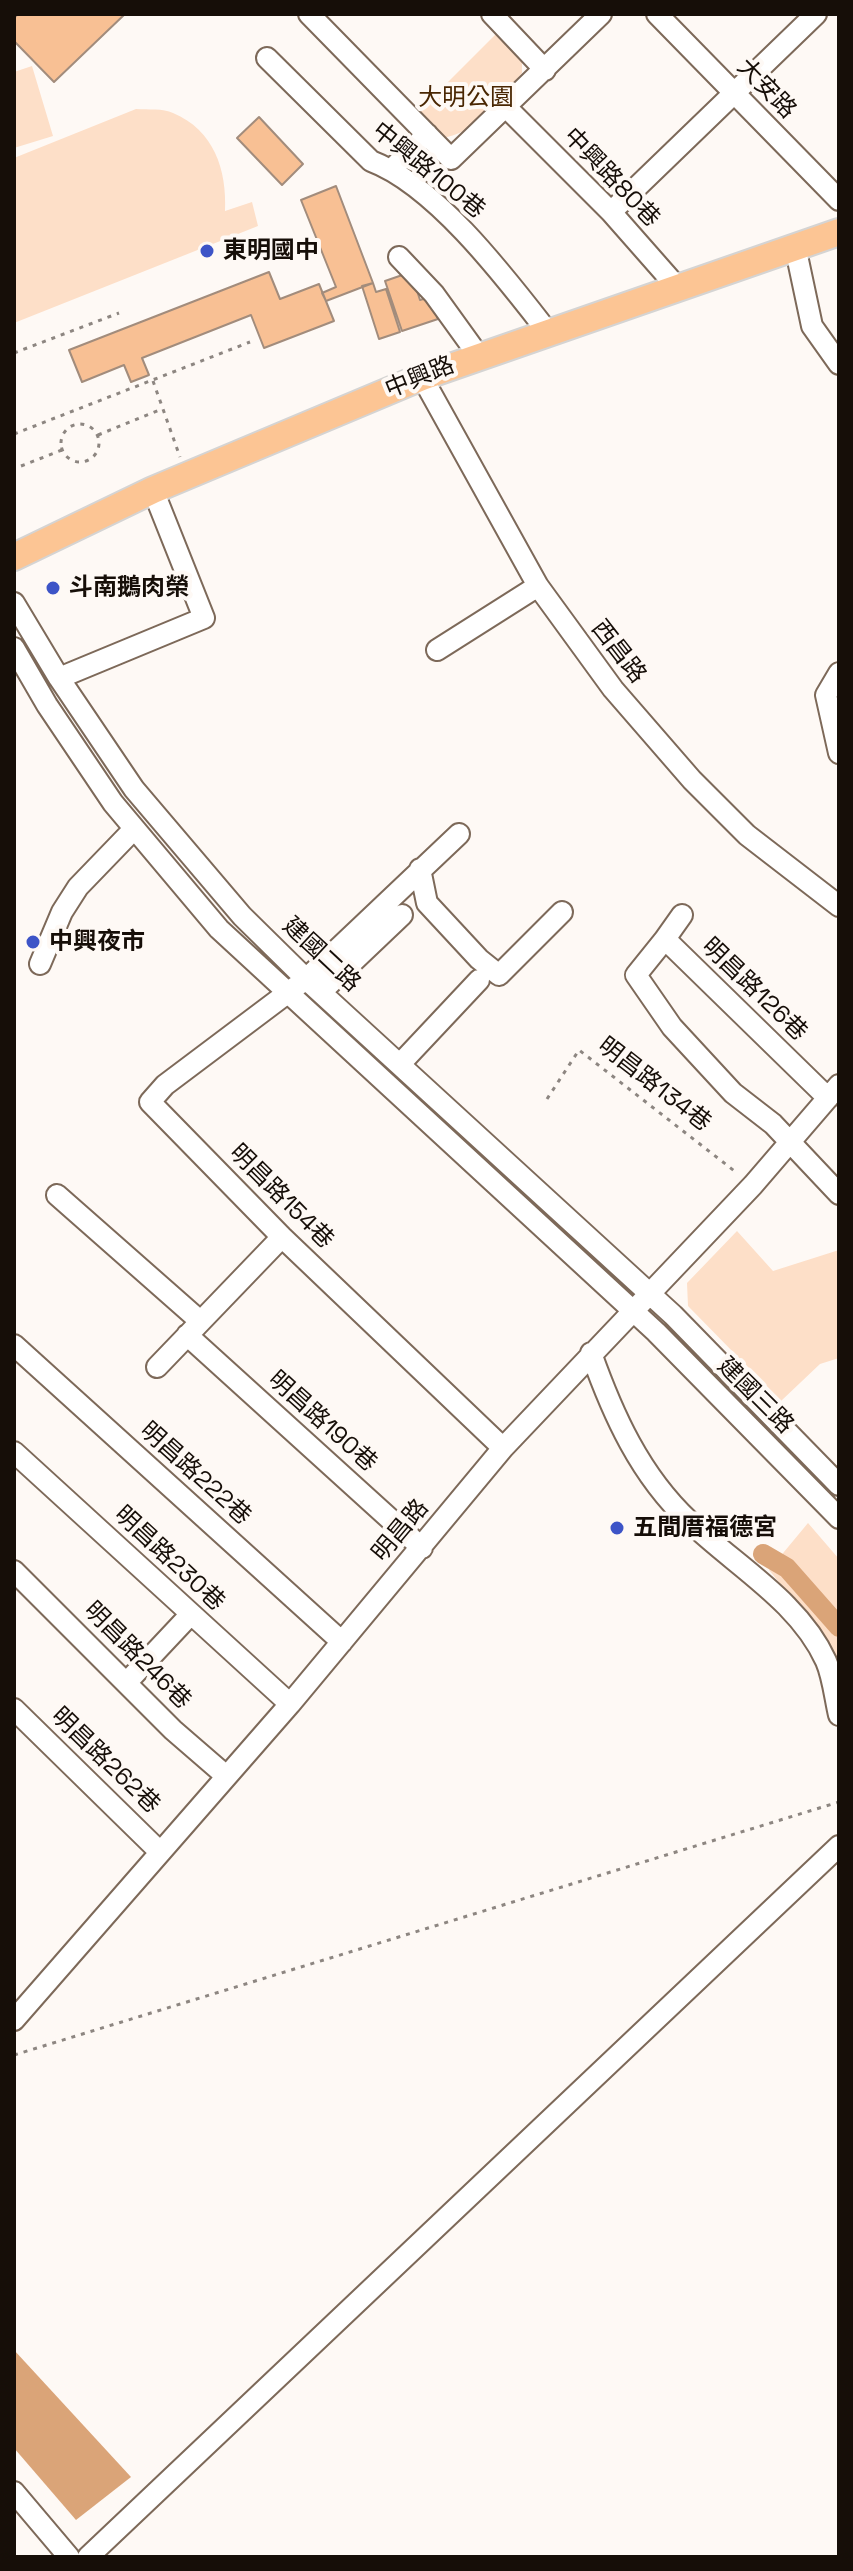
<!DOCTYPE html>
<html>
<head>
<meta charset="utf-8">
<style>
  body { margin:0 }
  #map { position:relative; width:853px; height:2571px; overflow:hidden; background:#fef9f5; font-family:"Space Grotesk",sans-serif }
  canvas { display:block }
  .frame { position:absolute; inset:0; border:16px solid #160e08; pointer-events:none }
</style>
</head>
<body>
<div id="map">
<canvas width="853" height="2571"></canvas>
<div class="frame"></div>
</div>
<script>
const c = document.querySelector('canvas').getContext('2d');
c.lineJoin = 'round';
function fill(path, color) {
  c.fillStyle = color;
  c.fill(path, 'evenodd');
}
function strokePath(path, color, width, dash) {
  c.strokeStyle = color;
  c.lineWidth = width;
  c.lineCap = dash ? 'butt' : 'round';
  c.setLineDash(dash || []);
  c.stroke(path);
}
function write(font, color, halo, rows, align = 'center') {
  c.font = font + ' "Space Grotesk","Noto Sans TC",sans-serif';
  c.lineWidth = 8;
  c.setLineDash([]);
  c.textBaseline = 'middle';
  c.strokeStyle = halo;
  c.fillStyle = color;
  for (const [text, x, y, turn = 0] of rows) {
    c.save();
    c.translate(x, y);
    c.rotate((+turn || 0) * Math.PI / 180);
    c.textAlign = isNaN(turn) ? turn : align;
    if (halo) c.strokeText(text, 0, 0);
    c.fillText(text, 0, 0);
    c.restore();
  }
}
const green = new Path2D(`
  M497,33L522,55V73C501,97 475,136 440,138L415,115Z
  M32,66L53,136L14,148V72Z
  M136,109C148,110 163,108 173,113C214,130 227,170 225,211L252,202L258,226L14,323V158Z
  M737,1231L773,1271L839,1250V1358L820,1364L781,1401L688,1306L687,1283Z
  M808,1523L839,1559V1670L833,1649L769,1570Z`);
const water = new Path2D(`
  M14,2350L131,2477L76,2520L14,2448Z`);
const canal = new Path2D(`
  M763,1554L787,1568L839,1627`);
const building = new Path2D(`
  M18,14H125L54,82L14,41V18Z
  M259,117L303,164L282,185L237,138Z
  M336,186L373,283L326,301L322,293L336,287L301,200Z
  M269,272L280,299L319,284L334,321L264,348L251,315L142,358L149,375L131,382L124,365L82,382L69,350Z
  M411,272L420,300L430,297L438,319L402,331L385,281Z
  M373,283L376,292L386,289L400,332L379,339L362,286Z`);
const path = new Path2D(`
  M14,353L119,313
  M153,381L180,457
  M61 443a19 19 0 1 1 38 0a19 19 0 1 1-38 0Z
  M14,434L250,342
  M98,435L162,409
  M21,466L62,450
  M547,1099L579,1050L737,1173
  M14,2055L839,1802`);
const minor = new Path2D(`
  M309,14L451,159L601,14
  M492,14L545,70
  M657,14L839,200
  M267,58L371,161C435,185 505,277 547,331
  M506,107L611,212L677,287
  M392,169L427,134
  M611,212L816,14
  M795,246L812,326L839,364
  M399,257L434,294L478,355
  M422,377L538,586L613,689L692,780L747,835L839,906
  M14,603L59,678L134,789L242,916L306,979L673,1315L839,1485
  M14,648L47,705L113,803L219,929L656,1332L839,1518
  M437,650L538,586
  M839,673L826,695L839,753
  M59,678L204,618L153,490
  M459,834L306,979L165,1085L150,1102L282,1237L503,1448
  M420,869L427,903L479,959L499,975L562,912
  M682,915L665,939L828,1098
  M665,939L636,975L672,1027L733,1093L773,1124L839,1194
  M40,964L62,912L78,887L134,829
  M321,992L402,915
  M401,1063L479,980
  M57,1195L200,1321
  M187,1335L422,1548
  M14,1345L342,1642
  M591,1353C613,1415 640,1475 689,1521C734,1565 799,1601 826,1661C833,1677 835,1698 839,1715
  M157,1367L282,1237
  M14,1452L290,1704
  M14,1571L173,1730L225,1775
  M128,1681L190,1615
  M14,1709L159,1851
  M14,2020L290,1704L503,1448L753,1185L839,1085
  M14,2492L69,2557
  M88,2557L839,1846`);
const major = new Path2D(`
  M14,557L153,490L422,377L839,232`);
const markers = [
  [207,251,8,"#3d54c7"],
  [53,588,8,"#3d54c7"],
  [33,942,8,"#3d54c7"],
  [617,1528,8,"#3d54c7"]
];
const streetNames = [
  ["大安路",766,89,46],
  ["中興路100巷",428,171,39],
  ["中興路80巷",611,178,46],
  ["中興路",420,378,-22],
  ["西昌路",618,652,52],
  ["建國二路",321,955,43],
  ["明昌路126巷",754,990,44],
  ["明昌路134巷",654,1085,38],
  ["明昌路154巷",281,1197,45],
  ["建國三路",755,1396,45],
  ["明昌路190巷",322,1422,42],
  ["明昌路222巷",195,1474,42],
  ["明昌路",401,1531,-50],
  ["明昌路230巷",169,1559,43],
  ["明昌路246巷",137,1656,45],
  ["明昌路262巷",105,1761,44]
];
const parkNames = [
  ["大明公園",466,98]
];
const poiNames = [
  ["東明國中",223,251],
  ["斗南鵝肉榮",69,588],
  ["中興夜市",49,942],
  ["五間厝福德宮",633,1528]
];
fill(green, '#fddfc8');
fill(water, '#daa478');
strokePath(canal, '#daa478', 20);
fill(building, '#f8c094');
strokePath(building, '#a28c7c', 2);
strokePath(minor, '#7d6959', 24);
strokePath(major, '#d5d4d3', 30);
strokePath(path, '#8d8681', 3, [4, 6]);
strokePath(minor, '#fff', 20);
strokePath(major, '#fcc594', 26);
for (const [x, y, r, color] of markers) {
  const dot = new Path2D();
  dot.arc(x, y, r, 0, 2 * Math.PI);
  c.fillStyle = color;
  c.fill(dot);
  strokePath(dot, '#fef9f5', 3);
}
write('24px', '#160e08', '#fef9f5', streetNames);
write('24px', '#492602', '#fef9f5', parkNames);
write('bold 24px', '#160e08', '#fef9f5', poiNames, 'left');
</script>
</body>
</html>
